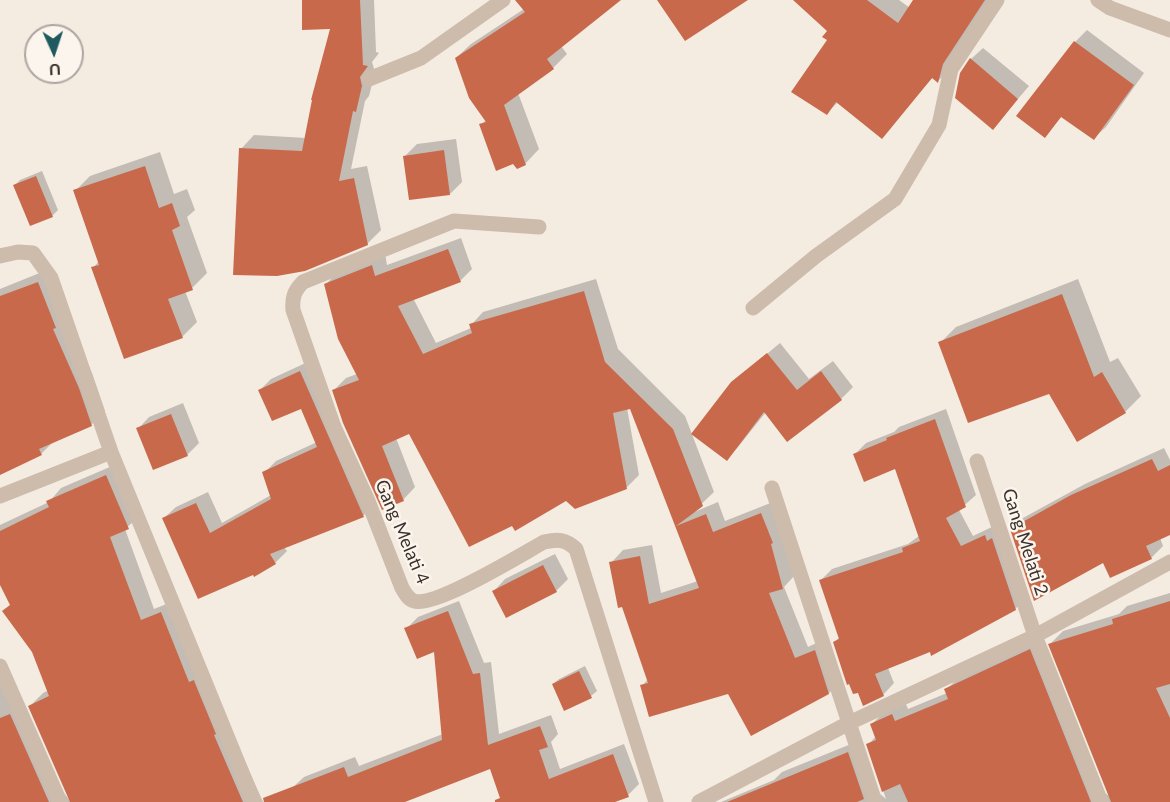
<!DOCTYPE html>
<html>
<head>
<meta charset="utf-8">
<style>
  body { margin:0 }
  #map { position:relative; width:1170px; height:802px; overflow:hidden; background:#f4ebe1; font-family:Lato,sans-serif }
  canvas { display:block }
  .north { position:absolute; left:24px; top:24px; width:60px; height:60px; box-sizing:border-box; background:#fbf5ee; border:2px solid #aea6a0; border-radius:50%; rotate:177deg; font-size:16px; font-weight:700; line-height:24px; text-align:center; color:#3b302b }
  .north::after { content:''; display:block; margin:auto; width:21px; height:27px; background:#1f5a5e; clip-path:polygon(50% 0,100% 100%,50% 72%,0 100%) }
</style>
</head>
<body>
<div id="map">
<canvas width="1170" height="802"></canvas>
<div class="north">U</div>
</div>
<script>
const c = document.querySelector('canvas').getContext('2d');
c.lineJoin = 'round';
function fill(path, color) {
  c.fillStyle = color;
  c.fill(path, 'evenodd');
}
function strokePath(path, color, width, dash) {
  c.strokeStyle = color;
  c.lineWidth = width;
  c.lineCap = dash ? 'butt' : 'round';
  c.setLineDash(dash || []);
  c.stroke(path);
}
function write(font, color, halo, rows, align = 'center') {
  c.font = font + ' Lato,sans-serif';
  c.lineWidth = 5;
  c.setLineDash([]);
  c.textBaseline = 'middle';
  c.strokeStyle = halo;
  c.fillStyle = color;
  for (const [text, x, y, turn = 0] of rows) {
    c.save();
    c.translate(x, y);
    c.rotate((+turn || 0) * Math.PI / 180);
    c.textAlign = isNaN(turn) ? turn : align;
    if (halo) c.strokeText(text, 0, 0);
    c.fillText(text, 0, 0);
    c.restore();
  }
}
const shadow = new Path2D(`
  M303,0H374L376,52L379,53L372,62L375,72L369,96L365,101L351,169L367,166L381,230L367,244L241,149L254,135L306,138L332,27Z
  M534,0H618L561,46L567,54L553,68L518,93L539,149L525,164L481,125L486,120L456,58L471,44L524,9Z
  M796,0H899L910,8L915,0H989L951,68L938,81L933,77L881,137L838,102L827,113L829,31Z
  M1087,30L1144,73L1106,127L1094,138L1062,116L1045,136L1018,116L1075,42Z
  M983,48L1029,86L993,128L971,59Z
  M456,139L462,182L450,194L405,156L417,144Z
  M160,152L174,194L187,189L195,210L187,217L207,273L192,288L185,291L197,322L182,337L93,268L99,261L75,191L90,176Z
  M42,171L58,210L52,216L15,185L20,180Z
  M461,238L472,269L460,281L413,298L436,343L471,328V325L483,312L596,279L618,349L685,416L714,492L692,513L718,502L725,521L773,502L795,575L784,587L808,647L827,638L841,681L829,693H729L642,686L648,679L611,563L623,550L652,545L661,593L698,581L631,407L627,408L639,475L627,487L566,499L512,524L409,432L396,438L415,487L403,500L333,391L346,378L357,374L325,285L338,272L385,253L387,265Z
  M52,268L67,315L92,373L105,411L91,425L54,441L41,454L0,468V289Z
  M1078,279L1110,362L1118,358L1141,396L1125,412L940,343L956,327Z
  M780,343L809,379L833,361L853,387L841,399L787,440L766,412L738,447L727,459L732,383Z
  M312,360L375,504L363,516L284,547L287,551L275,563L164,518L176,507L208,492L222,523L271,495L264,473L276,461L317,442L302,408L259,391L271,379Z
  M183,403L199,443L187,455L138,429L149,417Z
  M946,409L976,495L959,510L973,536L996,525L1027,598L1015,609L931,650L888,668L894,683L883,695L834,642L840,637L821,580L832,569L908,544L919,536L896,467L855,454L866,443L894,432L899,427Z
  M1164,448L1170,460V533L1160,538L1163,546L1151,558L1110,576L1104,561L1012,530L1023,518L1085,484Z
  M119,463L141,515L125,529L154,609L174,601L263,802H72L30,706L43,693L49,690L33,651L4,611L11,604L0,582V525L49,502L61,488Z
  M555,554L568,579L556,591H494L505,579Z
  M1170,593V798L1158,802H721L774,780L782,772L861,740L879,793L886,799L868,745L876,736L872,724L885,711L905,702L908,709L947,693L946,690L959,677L1043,637L1105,793L1112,798L1050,644L1063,631L1119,614L1127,606Z
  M459,601L484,663L491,662L499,734L551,715L558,734L551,742L560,769L624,744L639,784L628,795L611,802H503L491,767L359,802H298L292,788L304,777L355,757L359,766L443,734L435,650L406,629L418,617Z
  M585,666L597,691L591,696L553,684L559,679Z
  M0,682L64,793L71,802H0Z`);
const building = new Path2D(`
  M302,0H360L363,65L368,66L360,77L362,86L356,112L353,111L339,181L354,178L368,245L305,271L277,276L233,275L239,148L302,151L312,100H311L330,29L302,30Z
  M515,0H621L547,59L554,69L504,105L526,165L517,169L513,164L496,171L479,124L486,122L469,98L455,58L525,12Z
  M657,0H748L685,41Z
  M793,0H867L898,23L913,0H985L943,64L938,83L932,78L882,139L836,102L827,115L791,92L827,40L822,37L827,31Z
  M1074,41L1134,85L1094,140L1061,117L1045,138L1016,116Z
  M970,58L1018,99L993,130L955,98L960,73Z
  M444,150L450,195L409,200L403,156Z
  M145,166L159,208L172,203L180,226L172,230L193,290L168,299L183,338L124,359L91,267L99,265L73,190Z
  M36,176L53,217L30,226L13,185Z
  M448,249L461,282L398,306L423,354L472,333L469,324L584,291L605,362L673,429L703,506L676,526L706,514L713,532L761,513L773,543L771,544L783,589L769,593L795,658L815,650L829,694L751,736L728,694L649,717L640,685L648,683L622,607L618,608L609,562L640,556L649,604L699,588L630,409L613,413L627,489L575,509L566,501L515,531L512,526L469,547L409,434L382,446L404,501L382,510L343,423L332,390L359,380L338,339L324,284L372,265L375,276Z
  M38,282L56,328L53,329L79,388L92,426L39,449L42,455L0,475V296Z
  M1062,294L1094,377L1102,372L1126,413L1077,442L1049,394L968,423L938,342Z
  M767,353L797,390L821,371L842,400L787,442L764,412L727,461L691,434L731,382Z
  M300,371L364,517L270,554L276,564L254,577L253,575L198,599L162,518L196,503L210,533L271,499L262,472L317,447L301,409L272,421L258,390Z
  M171,414L188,456L153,470L136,428Z
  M935,419L966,507L946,518L961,546L985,535L987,541L992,538L1016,610L931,656L930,652L875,674L884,696L863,706L858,693L853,694L849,684L847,685L833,642L839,639L819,580L903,552L902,548L920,541L895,469L864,482L853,454L887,440L886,438Z
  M1152,459L1158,471L1170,465V535L1146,546L1152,559L1110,578L1103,563L1034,601L1010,529L1071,495Z
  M106,475L129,529L110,537L141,620L161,612L189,682L194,680L195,683L216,734L214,735L243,802H70L28,706L49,696L32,652L2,611L10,605L0,585V531L49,507L46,501Z
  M543,565L557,592L506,618L492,591Z
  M1170,601V684L1156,688L1170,718V802H1111L1048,644L1113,624L1112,619Z
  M448,611L473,674L480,673L488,745L540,726L548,747L539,750L549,779L613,754L629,797L615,802H495V800L500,798L490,769L405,802H264L263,798L344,767L348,777L442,740L434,652L417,659L404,628Z
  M1030,649L1091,802H908L900,784L882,792L866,744L876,740L870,724L892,714L895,721L948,699L944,689Z
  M579,671L592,698L564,711L552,684Z
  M10,714L49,802H0V718Z
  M848,752L864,799L857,802H727Z`);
const minor = new Path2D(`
  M1098,0L1110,8L1170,30
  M369,79L421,58L503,0
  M539,227L454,221L303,282C294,291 292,298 293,310L334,427L368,501L402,588C405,593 408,599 414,601C435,608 522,554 544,542C558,539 565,539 576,549L656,802
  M0,256L18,252L33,253L51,278L111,452L254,802
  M753,308L816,256L895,199L939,125L951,69L997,0
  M977,461L1035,636L1101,802
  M772,488L875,802
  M0,496L111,452
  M0,666L60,802
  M699,802L849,723L1035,636L1170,562`);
const streetNames = [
  ["Gang Melati 4",402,532,67],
  ["Gang Melati 2",1025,542,72]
];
fill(shadow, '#0003');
fill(building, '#c8694b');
strokePath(minor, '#cdbbac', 15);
write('18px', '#3b302b', '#fbf5ee', streetNames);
</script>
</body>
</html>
